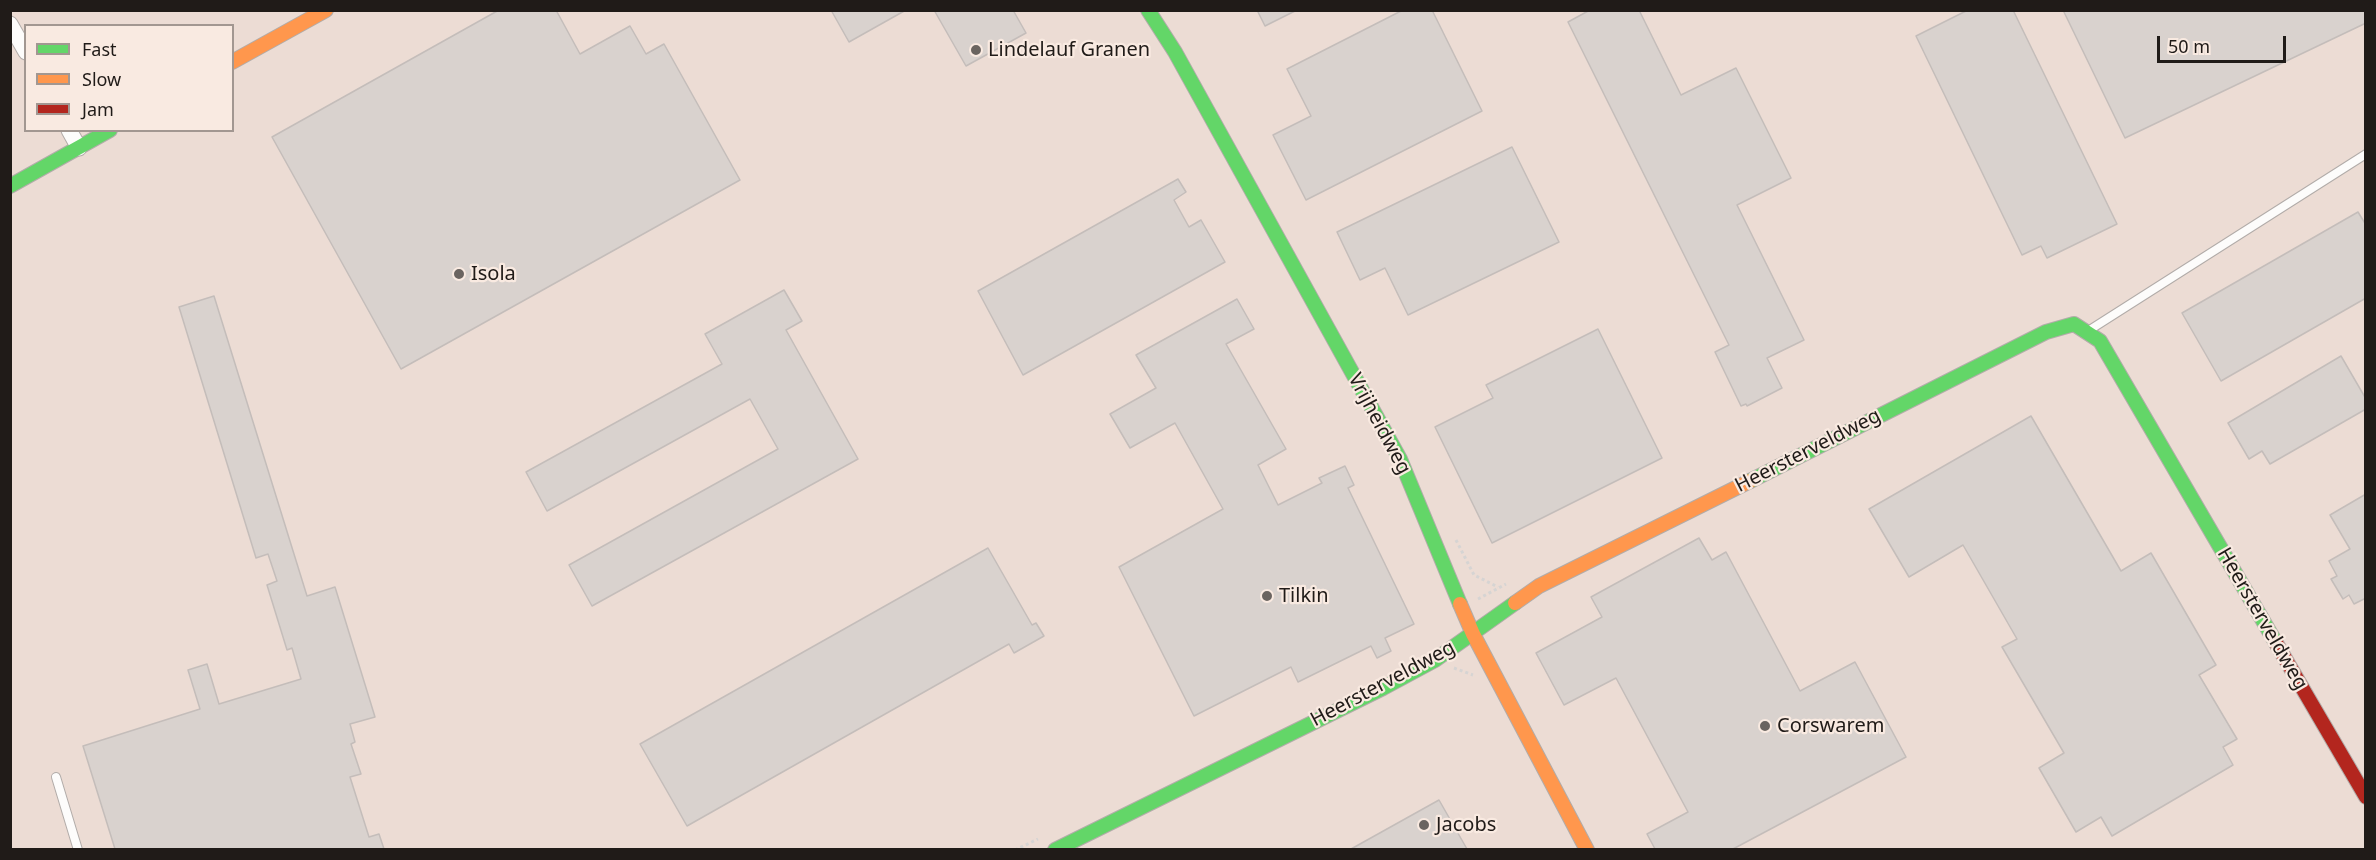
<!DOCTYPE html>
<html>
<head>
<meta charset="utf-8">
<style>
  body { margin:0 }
  #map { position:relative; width:2376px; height:860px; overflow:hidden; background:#f3ebe7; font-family:"Noto Sans",sans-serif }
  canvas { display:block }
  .frame { position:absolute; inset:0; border:12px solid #201b18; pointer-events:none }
  .legend { position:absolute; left:24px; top:24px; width:210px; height:108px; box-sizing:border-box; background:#f9eae1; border:2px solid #a29791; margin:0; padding:8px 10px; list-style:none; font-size:18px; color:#201b18 }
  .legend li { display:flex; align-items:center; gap:12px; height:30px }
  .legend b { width:30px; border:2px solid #a29791 }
  .scale { position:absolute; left:2157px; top:36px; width:129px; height:27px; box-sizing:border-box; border:3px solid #201b18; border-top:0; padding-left:8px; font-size:18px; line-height:21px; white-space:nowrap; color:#201b18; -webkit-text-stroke:4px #f9eae1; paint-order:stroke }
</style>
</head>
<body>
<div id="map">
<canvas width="2376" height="860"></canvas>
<div class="frame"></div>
<ul class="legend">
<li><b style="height:8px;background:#63d668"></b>Fast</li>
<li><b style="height:8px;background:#ff974d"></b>Slow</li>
<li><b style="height:8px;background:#b3261e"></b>Jam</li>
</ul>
<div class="scale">50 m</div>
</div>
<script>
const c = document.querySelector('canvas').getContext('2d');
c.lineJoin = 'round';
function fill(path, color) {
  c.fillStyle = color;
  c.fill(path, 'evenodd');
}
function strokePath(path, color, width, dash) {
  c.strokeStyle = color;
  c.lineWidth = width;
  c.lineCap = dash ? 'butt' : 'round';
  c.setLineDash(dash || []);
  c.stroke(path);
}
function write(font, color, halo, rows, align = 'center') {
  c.font = font + ' "Noto Sans",sans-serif';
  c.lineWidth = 4.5;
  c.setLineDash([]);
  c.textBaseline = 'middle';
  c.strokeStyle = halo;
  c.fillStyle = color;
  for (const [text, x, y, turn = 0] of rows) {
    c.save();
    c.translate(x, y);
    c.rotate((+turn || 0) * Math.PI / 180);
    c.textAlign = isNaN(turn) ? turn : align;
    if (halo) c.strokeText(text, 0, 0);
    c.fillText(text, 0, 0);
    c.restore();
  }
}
const industrial = new Path2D(`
  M11,11H2365V849H11ZM26,26H232V130H26Z`);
const building = new Path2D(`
  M499,10H556L580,54L630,26L646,54L664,44L740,180L401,369L272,137Z
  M831,10H906L849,42Z
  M934,10H1013L1026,33L966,66Z
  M1257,10H1297L1265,26Z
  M1403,10H1432L1482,111L1306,200L1273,135L1311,116L1287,69Z
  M1590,10H1639L1681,95L1736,68L1791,178L1737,205L1804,340L1767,358L1782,388L1747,406L1746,404L1741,406L1715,352L1729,345L1568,22Z
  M1968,10H2013L2117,224L2047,258L2041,246L2022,255L1916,36Z
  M2063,10H2366V23L2125,138Z
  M1512,147L1559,242L1408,315L1385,268L1360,280L1337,232Z
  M1178,179L1186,192L1174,200L1189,227L1201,220L1225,262L1023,375L978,291Z
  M2358,212L2366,225V298L2221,381L2182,313Z
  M784,290L802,321L786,330L858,459L592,606L569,565L778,449L750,399L547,511L526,472L722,364L705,334Z
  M214,296L307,596L335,587L375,717L350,724L355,742L351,744L361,774L350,777L369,837L379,834L384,849H115L83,746L200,709L188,670L207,664L219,704L301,679L292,648L287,650L267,585L277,581L268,554L256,558L179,307Z
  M1237,299L1254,329L1226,344L1286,449L1258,465L1278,505L1322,483L1319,478L1345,466L1354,485L1348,488L1414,624L1385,638L1391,651L1377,658L1371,646L1298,682L1291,667L1194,716L1119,567L1223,509L1175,423L1130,448L1110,414L1156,388L1136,355Z
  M1598,329L1662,458L1492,543L1435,427L1493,398L1486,385Z
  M2341,356L2366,399V409L2270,464L2262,451L2249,459L2228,423Z
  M2031,416L2121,571L2151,553L2216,665L2199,675L2237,739L2223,747L2233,765L2112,836L2101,817L2076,832L2039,768L2064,753L2002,647L2017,639L1963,545L1909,577L1869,509Z
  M2366,494V598L2354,604L2349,595L2343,599L2331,579L2337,576L2329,561L2350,549L2330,515Z
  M1699,538L1712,560L1726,552L1800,691L1855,662L1906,757L1733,849H1655L1647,834L1688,812L1616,678L1564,705L1536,653L1602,617L1591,597Z
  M988,548L1032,625L1036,623L1044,636L1014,653L1009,644L687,826L640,744Z
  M1439,800L1467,849H1351Z`);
const path = new Path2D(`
  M1456,540L1474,575L1498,587
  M1478,599L1506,584
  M1454,668L1473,675
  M1015,850L1038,839`);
const lane = new Path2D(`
  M2088,331L2366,154
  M56,777L78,850`);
const street = new Path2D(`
  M10,24L26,52
  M69,130L79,148`);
const fast = new Path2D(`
  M1148,10L1175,52L1400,459L1460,604
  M10,186L110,130
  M1750,481L2046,332L2074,324L2100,341L2276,643
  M1055,850L1383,688L1435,660L1515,603`);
const slow = new Path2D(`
  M232,62L326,10
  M1515,603L1539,586L1750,481
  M1460,604L1473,634L1587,850`);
const jam = new Path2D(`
  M2276,643L2366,797`);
const markers = [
  [976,50,6,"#6a6460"],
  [459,274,6,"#6a6460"],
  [1267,596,6,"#6a6460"],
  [1765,726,6,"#6a6460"],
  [1424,825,6,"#6a6460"]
];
const poiNames = [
  ["Lindelauf Granen",988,50],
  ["Isola",471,274],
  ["Tilkin",1279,596],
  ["Corswarem",1777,726],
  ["Jacobs",1436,825]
];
const streetNames = [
  ["Vrijheidweg",1379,424,62],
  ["Heersterveldweg",1808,451,-27],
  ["Heersterveldweg",2262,619,60],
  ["Heersterveldweg",1383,684,-28]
];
fill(industrial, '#ecdcd4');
fill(building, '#d9d2ce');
strokePath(building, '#c4bdba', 1.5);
strokePath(lane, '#b2aca9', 10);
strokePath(street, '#b2aca9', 17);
strokePath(fast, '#b2aca9', 16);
strokePath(slow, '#b2aca9', 16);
strokePath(jam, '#b2aca9', 16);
strokePath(path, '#d6d4d3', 3, [3, 3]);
strokePath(lane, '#fdfcfb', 8);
strokePath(street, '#fdfcfb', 15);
strokePath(fast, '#63d668', 14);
strokePath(slow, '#ff974d', 14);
strokePath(jam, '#b3261e', 14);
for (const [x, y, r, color] of markers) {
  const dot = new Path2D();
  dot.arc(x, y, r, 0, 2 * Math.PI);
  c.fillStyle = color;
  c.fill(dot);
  strokePath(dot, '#f9eae1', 2);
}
write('20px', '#201b18', '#f9eae1', poiNames, 'left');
write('20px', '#201b18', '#f9eae1', streetNames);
</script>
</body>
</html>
